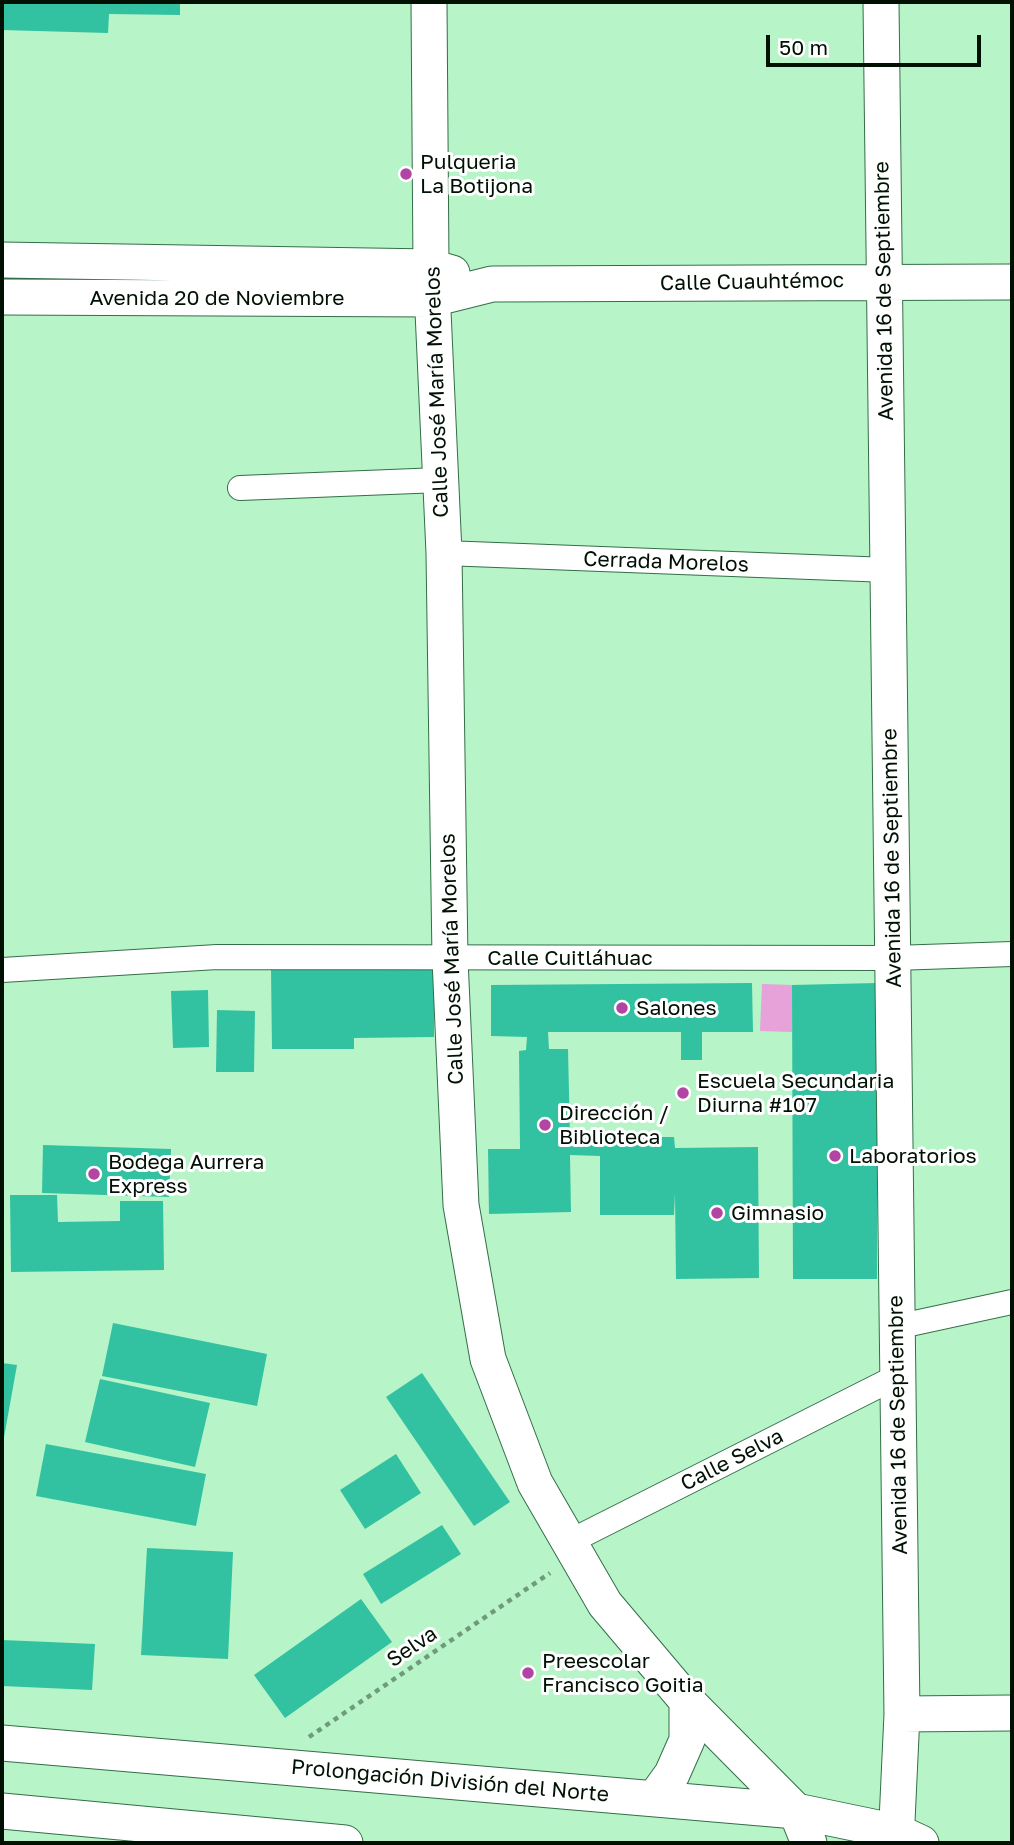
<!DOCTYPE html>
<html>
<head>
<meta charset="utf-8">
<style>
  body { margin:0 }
  #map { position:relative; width:1014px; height:1845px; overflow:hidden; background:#b7f4c8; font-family:"Golos Text",sans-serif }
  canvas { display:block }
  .frame { position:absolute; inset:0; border:4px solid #001104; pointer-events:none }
  .scale { position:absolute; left:766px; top:35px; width:215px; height:32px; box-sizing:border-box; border:4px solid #001104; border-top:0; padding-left:9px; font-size:21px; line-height:24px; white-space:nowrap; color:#001104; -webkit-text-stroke:5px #fff; paint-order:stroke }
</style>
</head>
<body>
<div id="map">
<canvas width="1014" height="1845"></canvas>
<div class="frame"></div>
<div class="scale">50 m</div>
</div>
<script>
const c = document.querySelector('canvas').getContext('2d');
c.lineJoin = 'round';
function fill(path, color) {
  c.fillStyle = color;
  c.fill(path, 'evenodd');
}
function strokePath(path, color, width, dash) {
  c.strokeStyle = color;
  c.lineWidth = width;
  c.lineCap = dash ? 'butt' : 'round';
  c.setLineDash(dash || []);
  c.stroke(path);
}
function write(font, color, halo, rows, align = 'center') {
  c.font = font + ' "Golos Text",sans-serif';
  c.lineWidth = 6;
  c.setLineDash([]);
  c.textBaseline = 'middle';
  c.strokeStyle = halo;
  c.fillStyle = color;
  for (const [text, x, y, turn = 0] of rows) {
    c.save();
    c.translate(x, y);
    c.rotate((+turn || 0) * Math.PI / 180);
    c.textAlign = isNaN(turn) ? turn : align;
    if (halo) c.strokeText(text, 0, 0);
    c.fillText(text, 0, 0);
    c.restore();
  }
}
const green = new Path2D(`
  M762,984L792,985V1032L760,1031Z`);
const building = new Path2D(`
  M2,2H180V15L109,14L108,33L2,30Z
  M434,967V1037L354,1038V1049H272L271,969Z
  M752,983L753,1032H702V1060H681V1032H548L549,1049H568L570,1137H674L675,1148L758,1147L759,1278L676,1279L675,1193L674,1215H600V1156L570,1155L571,1212L489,1214L488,1149H520L519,1051L526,1050L527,1037L491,1036V985Z
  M877,983V1279H793L792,985Z
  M208,990L209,1047L173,1048L171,991Z
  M217,1010L255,1011L254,1072H216Z
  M43,1145L171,1149L169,1197L42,1193Z
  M10,1195H57L58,1222L120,1221V1201H163L164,1270L11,1272Z
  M113,1323L267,1354L257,1406L102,1376Z
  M2,1363L17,1365L3,1443H2Z
  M422,1373L510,1502L474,1526L386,1397Z
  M100,1379L210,1403L195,1467L85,1442Z
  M46,1444L206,1474L196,1526L36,1496Z
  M396,1454L421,1493L365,1529L340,1490Z
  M442,1525L461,1554L381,1604L363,1574Z
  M147,1548L233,1552L228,1659L141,1655Z
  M361,1599L392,1642L285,1718L254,1675Z
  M2,1640L95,1644L92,1690L2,1686Z`);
const path = new Path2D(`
  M309,1737L550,1573`);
const street = new Path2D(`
  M240,488L440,480
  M444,553L889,570
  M2,970L217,957L894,958L1012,954
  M896,1327L1012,1302
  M567,1543L896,1377`);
const secondary = new Path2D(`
  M429,2L431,267L444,553L450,959L461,1205L488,1359L535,1483L605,1604L687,1701L796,1811L809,1843
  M881,2L902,1714L896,1843
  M2,260L431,267L452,273
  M2,297L432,299L492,284L1012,282
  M902,1714L1012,1713
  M2,1743L796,1811L897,1832L921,1843
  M654,1799L672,1774L687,1740V1701
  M2,1811L345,1843`);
const markers = [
  [406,174,7,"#b245a3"],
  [622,1008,7,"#b245a3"],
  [683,1093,7,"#b245a3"],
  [545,1125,7,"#b245a3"],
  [835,1156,7,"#b245a3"],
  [94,1174,7,"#b245a3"],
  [717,1213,7,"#b245a3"],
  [528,1673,7,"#b245a3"]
];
const poiNames = [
  ["Pulqueria",420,162],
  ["La Botijona",420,186],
  ["Salones",636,1008],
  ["Escuela Secundaria",697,1081],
  ["Diurna #107",697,1105],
  ["Dirección /",559,1113],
  ["Biblioteca",559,1137],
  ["Laboratorios",849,1156],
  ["Bodega Aurrera",108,1162],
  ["Express",108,1186],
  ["Gimnasio",731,1213],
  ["Preescolar",542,1661],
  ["Francisco Goitia",542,1685]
];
const streetNames = [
  ["Calle Cuauhtémoc",752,282,-1],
  ["Avenida 16 de Septiembre",884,291,-91],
  ["Avenida 20 de Noviembre",217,298],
  ["Calle José María Morelos",437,392,-92],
  ["Cerrada Morelos",666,562,2],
  ["Avenida 16 de Septiembre",892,858,-91],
  ["Calle Cuitláhuac",570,958],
  ["Calle José María Morelos",452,959,-92],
  ["Avenida 16 de Septiembre",898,1425,-91],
  ["Calle Selva",732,1460,-27],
  ["Selva",412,1647,-34],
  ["Prolongación División del Norte",450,1781,5]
];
fill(green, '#e7a2da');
fill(building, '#32c2a1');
strokePath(street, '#346e48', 26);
strokePath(secondary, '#346e48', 37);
strokePath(path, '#6f9b7b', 4.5, [5, 5]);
strokePath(street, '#fff', 24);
strokePath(secondary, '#fff', 35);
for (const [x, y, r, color] of markers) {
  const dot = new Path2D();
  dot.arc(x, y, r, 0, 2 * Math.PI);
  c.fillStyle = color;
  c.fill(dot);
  strokePath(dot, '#fff', 2.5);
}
write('21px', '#001104', '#fff', poiNames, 'left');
write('21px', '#001104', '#fff', streetNames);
</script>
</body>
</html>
